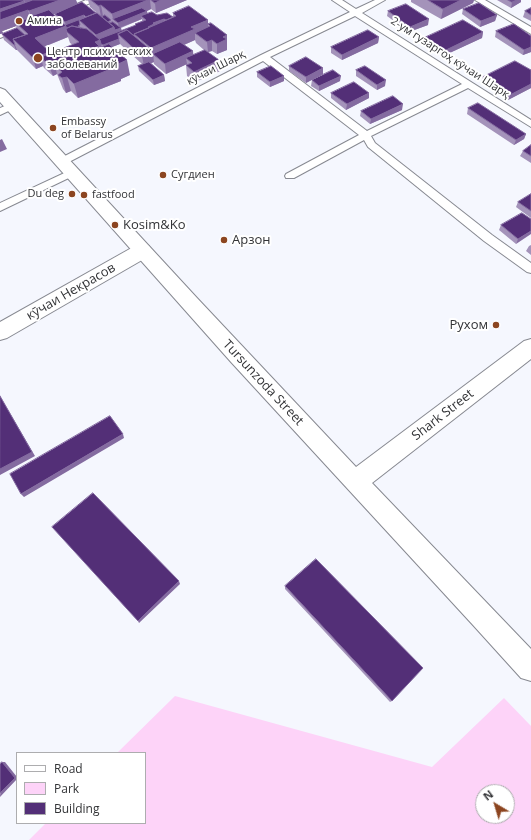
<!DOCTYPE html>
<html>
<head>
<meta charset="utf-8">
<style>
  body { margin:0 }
  #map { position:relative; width:531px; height:840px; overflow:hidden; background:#f5f7fe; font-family:"Open Sans",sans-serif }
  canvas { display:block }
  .legend { position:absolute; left:16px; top:752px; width:130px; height:72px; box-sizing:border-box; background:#fff; border:1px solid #adadaf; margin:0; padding:5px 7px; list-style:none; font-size:12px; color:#323336 }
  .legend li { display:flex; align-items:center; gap:8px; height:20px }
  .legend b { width:20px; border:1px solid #adadaf }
  .north { position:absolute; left:475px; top:784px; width:40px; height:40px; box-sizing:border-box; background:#fff; border:1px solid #adadaf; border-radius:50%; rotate:322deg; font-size:11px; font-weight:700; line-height:16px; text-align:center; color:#323336 }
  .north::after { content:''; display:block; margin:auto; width:14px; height:18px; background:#8c4520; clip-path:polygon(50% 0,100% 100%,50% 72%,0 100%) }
</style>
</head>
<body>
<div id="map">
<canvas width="531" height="840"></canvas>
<ul class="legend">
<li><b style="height:5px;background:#fff"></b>Road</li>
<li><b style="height:11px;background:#fdd3f8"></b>Park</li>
<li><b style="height:11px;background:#532f77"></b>Building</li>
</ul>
<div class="north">N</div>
</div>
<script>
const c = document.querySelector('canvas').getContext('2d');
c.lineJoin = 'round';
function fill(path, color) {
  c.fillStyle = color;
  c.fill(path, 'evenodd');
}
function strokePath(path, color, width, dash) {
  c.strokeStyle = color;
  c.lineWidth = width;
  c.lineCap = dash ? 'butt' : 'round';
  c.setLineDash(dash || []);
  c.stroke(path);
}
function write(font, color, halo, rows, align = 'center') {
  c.font = font + ' "Open Sans",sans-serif';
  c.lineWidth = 4;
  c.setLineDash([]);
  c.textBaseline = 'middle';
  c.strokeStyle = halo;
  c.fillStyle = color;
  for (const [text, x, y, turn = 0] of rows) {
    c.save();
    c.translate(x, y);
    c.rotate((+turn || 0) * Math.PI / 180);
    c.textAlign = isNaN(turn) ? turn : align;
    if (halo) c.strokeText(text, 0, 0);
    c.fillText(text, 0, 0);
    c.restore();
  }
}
const green = new Path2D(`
  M175,696L432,767L504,698L531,726V840H29L46,823H145V753H117ZM483,792H507V816H483Z`);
const service = new Path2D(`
  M86,0H97L70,12H67L63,10Z
  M332,0H342L356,9L375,0H385L362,13L531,120V127L468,88L371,136L375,143L492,235L531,263V273L527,272L484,241L368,147L364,140L294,178H286L285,176L286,174L359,135L263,61L67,163H59L58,161L59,159L261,55L350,12ZM355,16L462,84L367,131L270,57Z
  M475,0H485L531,27V34Z
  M24,23L27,24L28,26L27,28L0,38V32Z
  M12,103L15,104L17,106L15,108L0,115V108Z
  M73,169L78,172L77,174L0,211V203Z`);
const minor = new Path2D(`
  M142,244L149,246L151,251L149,256L7,338L0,340V322L135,246Z`);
const secondary = new Path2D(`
  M0,88L5,90L197,298L356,467L524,341L531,339V359L372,483L531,649V681L521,678L473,625L231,362L0,102Z`);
const wall = new Path2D(`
  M0,0H76L77,4L96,14L97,13L90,7L88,0L87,1L86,0H187L156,13L151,9L147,11V13L157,15L173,17V13L208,24L227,35V50L217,54L212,51L208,52L220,71L195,82L187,76L186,65L187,64L166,74L154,64L153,58L154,62L151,63L164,75L165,81L154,85L139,71L138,66L142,64L120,44L112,47L130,75L121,79V81L78,98L71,91L66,93L63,89L57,74L53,76L44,68L43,66L36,69L17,50H16L4,40L2,34L17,28L16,26L2,31L3,33L0,34ZM68,8L55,14L56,16L53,14ZM142,19V21L135,24V26L122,31L121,28ZM68,37L70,43L73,45L50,54L44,47ZM195,40L196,43L204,50L193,55V51L184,45Z
  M411,0H474L473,3L441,19L411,2Z
  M497,0H521V2L511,8Z
  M531,8V21L523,17L525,11Z
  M463,9L497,15L495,21L480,27L462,14Z
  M388,11L428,25L409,32L387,16Z
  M496,31L531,36V52L523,55L495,37Z
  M483,32L482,38L443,56L423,43L424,38Z
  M379,37L378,43L342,60L331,53V47Z
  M289,66L323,74L306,83L289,71Z
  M356,70L385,86L377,90L356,76Z
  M531,70V88L508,100L481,82L483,77Z
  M257,72L284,76V81L270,87L257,77Z
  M312,80L340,81L319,91L311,86Z
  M331,93L369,98L346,110L331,98Z
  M468,108L526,134L524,139L514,145L467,114Z
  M402,110L370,124L360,116L361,111Z
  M531,145V163L520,156L523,151Z
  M531,194V218L516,207L518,202Z
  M531,219L516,244L499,230L501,225Z
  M531,245V255L526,251L529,246Z
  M285,586L392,701L390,702L285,589Z`);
const shadedWall = new Path2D(`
  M24,0H42L27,10Z
  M60,0H76L78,5L36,21L32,16L33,22L29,11Z
  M148,0H150L151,9L147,11L148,16H141L142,19L119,28L118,23L113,19L112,14Z
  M161,0H187L156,13L155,3Z
  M461,0H474L473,3L441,19L443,9Z
  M517,0H521V2L511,8L512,2Z
  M24,1L25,6L0,15V9Z
  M101,5L103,16L101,17L99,6Z
  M28,10L31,21L16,23V26L2,31L3,33L0,34V20Z
  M84,15L85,20H79L68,33L66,29L68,37L38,49L35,38L66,26L65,22Z
  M497,15L495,21L480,27L481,21Z
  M164,19V24L148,32V27L153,23Z
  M429,19L428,25L409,32L410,27Z
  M208,20V31L195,33V40L156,57L153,54L154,62L144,66L142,56L152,52L151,48L191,27Z
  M114,27L121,28L122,33L118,34L101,44L103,51L66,61L97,40L96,35Z
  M483,32L482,38L443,56L444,51Z
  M227,35V50L217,54V44L223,37Z
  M379,37L378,43L342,60V55Z
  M119,39L120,44L104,50L103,45Z
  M212,40V51L208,52L207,42Z
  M14,45H15L17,50H16Z
  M531,47V52L523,55L524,50Z
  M193,51L194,61L186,58L187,64L166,74L165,64Z
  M50,52L53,62L41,57L43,66L36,69L33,58Z
  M64,60L67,70L55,66L57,74L53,76L49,66Z
  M127,60L130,75L121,79V81L78,98L74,84Z
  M219,60L220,71L195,82L194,72Z
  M323,68V74L306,83V77Z
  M164,75L165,81L154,85L153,80Z
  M284,76V81L270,87V82Z
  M341,76L340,81L319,91V86Z
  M67,77L71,91L66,93L62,78Z
  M386,80L385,86L377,90V85Z
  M531,84V88L508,100L510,95Z
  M369,93V98L346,110L347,104Z
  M403,104L402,110L370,124L371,119Z
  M526,134L524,139L514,145L516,140Z
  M2,139L7,149L0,152V140Z
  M531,231V234L516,244L518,239Z
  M0,396L35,456L0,475Z
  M123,434L124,438L24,497L21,494Z
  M179,581L180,584L139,623L138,621Z
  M2,762H5L17,777V779L0,797Z`);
const building = new Path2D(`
  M0,0H23L24,1L0,9Z
  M33,0H60L29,11L28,10L0,20V12Z
  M91,0H148L112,14L101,5L99,6Z
  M151,0H161L155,3Z
  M428,0H461L443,9Z
  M508,0H517L512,2Z
  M82,2L96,13L79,20L80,25L78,26L81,28L72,26L67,28L65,25L86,17L84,15L65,22L55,14Z
  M479,3L497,15L481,21L463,9Z
  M406,4L429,19L410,27L388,11Z
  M189,6L208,20L191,27L195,29L151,48L134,34L176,16L173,13Z
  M142,8L147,11L118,23L113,19Z
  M531,8V15L525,11Z
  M49,10L66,26L35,38L50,52L33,58L13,39L28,34L16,23L31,17L36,21L32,16Z
  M152,12L157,15L167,13L173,17L166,20L164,19L153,23L154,24L148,27L149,28L134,34V36L127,30L118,34L119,39L103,45L101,44L100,40L99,39L136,25L135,24L146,20L141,16Z
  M97,13L114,27L96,35L79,20Z
  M105,15L111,20L108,22L102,17Z
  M463,20L483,32L444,51L424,38Z
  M113,22L121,28L115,30L114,27L109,23Z
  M211,23L227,35L223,37L227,39L217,44L212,40L207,42L195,33L210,26L208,24Z
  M514,24L531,36V47L524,50L496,31Z
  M72,26L87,29L100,40L95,42L99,46L86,51L85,50L81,52L76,51L64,59V60L49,66L41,57L79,42L67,32L66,29Z
  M17,28L25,35L13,39L15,45H14L2,34Z
  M127,30L152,51L142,56L118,34Z
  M368,30L379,37L342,55L331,47Z
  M180,42L193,51L165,64L153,54Z
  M109,44L127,60L116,65L118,66L74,84L67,77L62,78L58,75L62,72L55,66L66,61L64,59L76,51L81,52L85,50L88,53Z
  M205,50L219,60L194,72L186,65L192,63L186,58Z
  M306,57L323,68L306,77L289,66Z
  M515,61L531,70V84L510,95L483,77Z
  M149,62L164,75L153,80L138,66Z
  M271,66L284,76L270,82L257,72Z
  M365,66L386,80L377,85L356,70Z
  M333,70L341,76L319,86L312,80Z
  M354,82L369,93L347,104L331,93Z
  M393,96L403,104L371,119L361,111Z
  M478,103L526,134L516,140L468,108Z
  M531,145V156L523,151Z
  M531,194V211L518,202Z
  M522,213L531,219V231L518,239L501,225Z
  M0,396L32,452L0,469Z
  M110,416L123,434L21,494L10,474Z
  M93,493L179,581L138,621L52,527Z
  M316,559L423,668L392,701L285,586Z
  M2,762L15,778L0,793V764Z`);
const markers = [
  [19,21,4,"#8c4520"],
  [38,58,5,"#8c4520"],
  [53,128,4,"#8c4520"],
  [163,175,4,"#8c4520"],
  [72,194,4,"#8c4520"],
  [84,195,4,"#8c4520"],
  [115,225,4,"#8c4520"],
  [224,240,4,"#8c4520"],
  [496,325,4,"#8c4520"]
];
const farPoinames = [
  ["Амина",27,21],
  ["Центр психических",47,52],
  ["заболеваний",47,65],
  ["Embassy",61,122],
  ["of Belarus",61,135],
  ["Сугдиен",171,175],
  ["Du deg",64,194,"right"],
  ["fastfood",92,195]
];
const farStreetnames = [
  ["2-ум гузаргоҳ кӯчаи Шарқ",450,58,33],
  ["кӯчаи Шарқ",216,68,-27]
];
const poiNames = [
  ["Kosim&Ko",123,225],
  ["Арзон",232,240],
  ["Рухом",488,325,"right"]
];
const streetNames = [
  ["кӯчаи Некрасов",71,292,-30],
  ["Tursunzoda Street",263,383,47],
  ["Shark Street",443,415,-38]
];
fill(green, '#fdd3f8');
strokePath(service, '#878991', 2);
strokePath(minor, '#878991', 2);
strokePath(secondary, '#878991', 2);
fill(service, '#fff');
fill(minor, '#fff');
fill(secondary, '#fff');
fill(wall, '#a493ba');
fill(shadedWall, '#846ba0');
fill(building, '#532f77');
strokePath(building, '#846ba0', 1);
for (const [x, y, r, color] of markers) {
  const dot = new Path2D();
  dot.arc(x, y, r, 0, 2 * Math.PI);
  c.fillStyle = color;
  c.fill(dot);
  strokePath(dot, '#fff', 1.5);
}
write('11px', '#323336', '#fff', farPoinames, 'left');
write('11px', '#323336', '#fff', farStreetnames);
write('13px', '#323336', '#fff', poiNames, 'left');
write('13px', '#323336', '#fff', streetNames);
</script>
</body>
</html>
